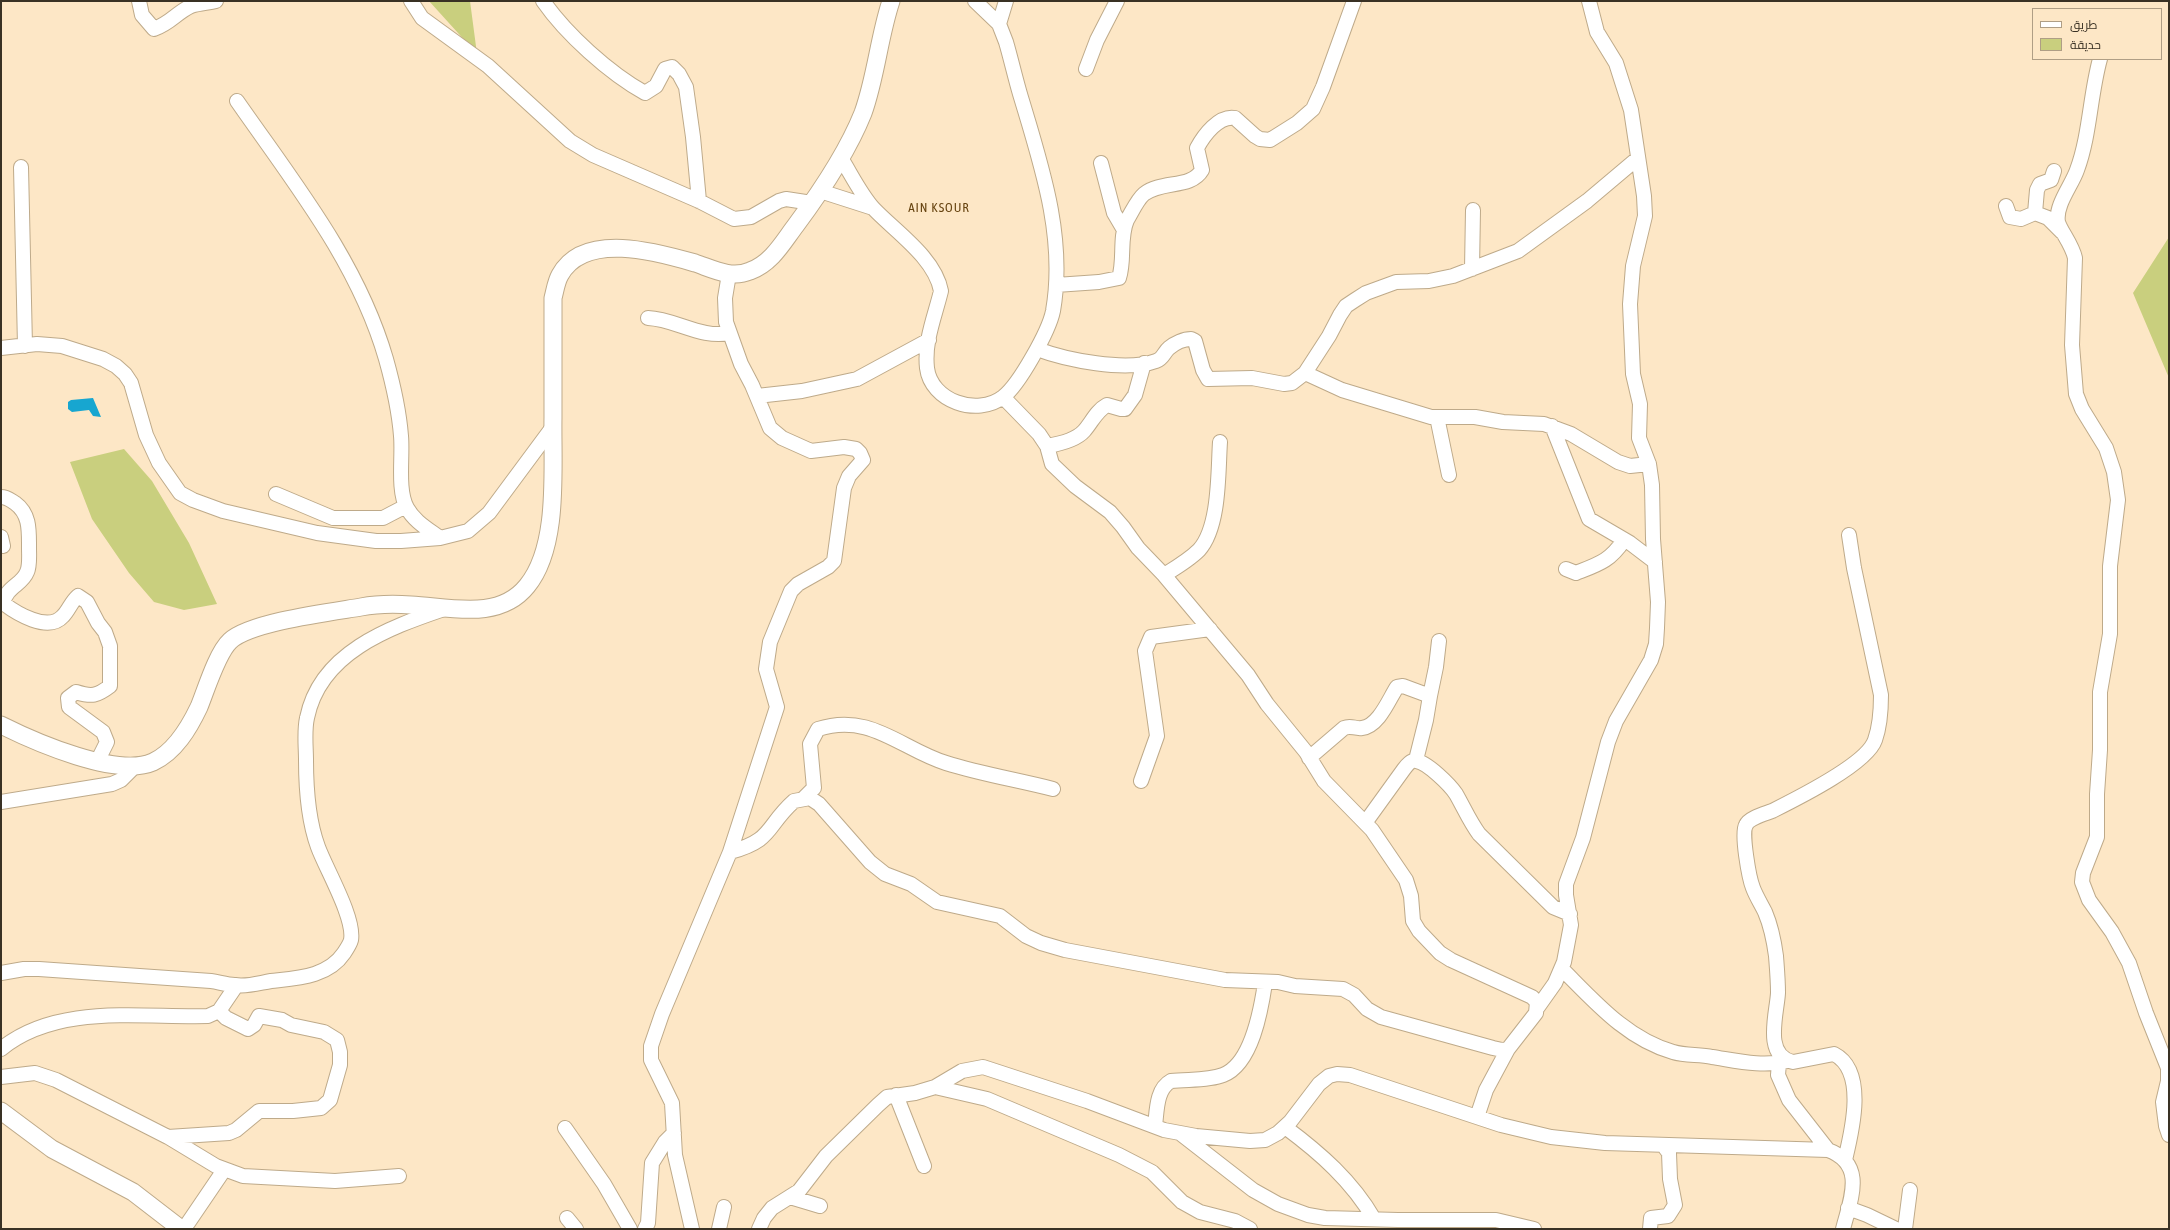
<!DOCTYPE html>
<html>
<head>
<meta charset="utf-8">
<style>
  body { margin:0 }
  #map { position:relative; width:2170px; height:1230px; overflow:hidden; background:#fde7c6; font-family:"Asap Condensed",Cairo,sans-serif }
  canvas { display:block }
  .frame { position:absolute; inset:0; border:2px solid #393124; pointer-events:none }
  .legend { position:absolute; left:2032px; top:8px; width:130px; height:52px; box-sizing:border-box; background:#fde7c6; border:1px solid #af9e85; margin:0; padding:5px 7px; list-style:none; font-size:12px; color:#393124 }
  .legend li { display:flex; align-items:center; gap:8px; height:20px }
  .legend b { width:20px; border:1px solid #af9e85 }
</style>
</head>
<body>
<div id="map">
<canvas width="2170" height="1230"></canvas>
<div class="frame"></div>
<ul class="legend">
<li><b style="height:5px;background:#fff"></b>طريق</li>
<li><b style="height:11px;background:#c9cf7e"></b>حديقة</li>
</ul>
</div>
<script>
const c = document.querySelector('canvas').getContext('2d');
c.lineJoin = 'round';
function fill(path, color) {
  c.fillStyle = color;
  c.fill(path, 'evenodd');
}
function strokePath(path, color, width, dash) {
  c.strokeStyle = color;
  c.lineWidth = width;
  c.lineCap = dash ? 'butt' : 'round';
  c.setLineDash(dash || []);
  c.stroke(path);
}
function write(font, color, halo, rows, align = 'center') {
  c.font = font + ' "Asap Condensed",sans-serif';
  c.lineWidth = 3;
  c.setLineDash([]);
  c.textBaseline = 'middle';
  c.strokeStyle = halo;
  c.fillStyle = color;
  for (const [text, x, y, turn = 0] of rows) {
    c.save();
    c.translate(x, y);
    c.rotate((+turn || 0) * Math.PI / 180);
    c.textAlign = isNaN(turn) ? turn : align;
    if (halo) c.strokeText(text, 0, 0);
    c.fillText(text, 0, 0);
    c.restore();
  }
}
const green = new Path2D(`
  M429,1H470L477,54Z
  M2169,237V378L2133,293Z
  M124,449L152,481L189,543L217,604L184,610L154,602L129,573L92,519L70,462Z`);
const water = new Path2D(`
  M93,398L101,417L93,416L89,410L72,412L68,409V402L71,400Z`);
const minor = new Path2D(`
  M139,1L142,15L154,29C171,23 176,13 191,6C199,3 208,3 216,1
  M411,1L422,18L488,66L570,141L593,155L699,201L734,219L751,217L779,201L786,199L812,203
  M543,1C566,34 609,73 645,93L656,86L665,69L672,67L679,74L686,87L693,137L699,201
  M999,24L1006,1
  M2100,59C2090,95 2090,135 2077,170C2072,185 2055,205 2058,222C2061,232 2072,244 2075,258L2072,345L2076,394L2082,409L2106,448L2114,472L2118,500L2110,566V634L2100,692V750L2097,794V837L2083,873L2082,882L2089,900L2112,932L2129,963L2146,1013L2168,1068V1081L2163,1102L2166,1126L2169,1135
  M1086,69L1097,40L1117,1
  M237,101C294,183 358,262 386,359C393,384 399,410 401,436C403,456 397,490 407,508C414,521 428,529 440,538
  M841,158C851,174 861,195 874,209C896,232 935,258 941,291C935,316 924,341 927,368C931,401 977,417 1003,397C1019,385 1049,331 1053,311C1066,237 1041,164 1020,94C1015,77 1011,59 1006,42L999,24L975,1
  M1101,163L1114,213L1124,230
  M21,167L25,346
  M820,191L873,208
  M2006,206L2010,217L2021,219L2035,213L2048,218L2062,232
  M2035,213L2037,190L2040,184L2051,180L2054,171
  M1472,269L1473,210
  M729,274L725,298L726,322L741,364L752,385L770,428L782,438L811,451L844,447L856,449L860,453L863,460L849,476L844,488L834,561L828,567L798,584L791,591L770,642L766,669L777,707L730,852C774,840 765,827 794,801L810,798L819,804L870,862L885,874L911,884L937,902L1000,916L1026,936L1041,943L1065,950L1225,980L1278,982L1295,986L1343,989L1354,995L1367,1009L1381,1017L1493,1048L1502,1050L1508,1049L1536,1013L1537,1002L1532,997L1451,960L1440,953L1419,931L1413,921L1411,896L1406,880L1372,830L1324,781L1306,752L1267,704L1248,675L1164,575L1138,548L1123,527L1110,512L1075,486L1052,464L1047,446L1039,434L1003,397
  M1056,285L1099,282L1119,278C1125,260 1119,238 1127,220C1132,212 1137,200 1144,194C1162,180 1191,189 1202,170L1197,148C1204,135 1219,115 1235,118L1255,136L1260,139L1270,140L1297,123L1313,109L1323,87L1354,1
  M648,318C675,319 702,339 729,333
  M1,348L37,344L62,346L103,359L116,366L125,374L131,383L146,435L159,463L180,493L193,500L223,511L317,533L376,541H401L440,538L468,531L489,513L552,428
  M1037,349C1066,360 1126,372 1156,361C1163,359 1164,352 1169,348C1175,343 1184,339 1191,339L1195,341L1203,370L1208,379L1252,378L1284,384L1292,383L1305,373L1329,336L1340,315L1346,306L1355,300L1366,293L1396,282L1429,281L1453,276L1518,251L1587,201L1638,158
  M1305,373L1342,390L1431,417H1475L1503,422L1544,424L1571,434L1618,462L1630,466L1649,464
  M757,396L802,391L857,379L929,340
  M1437,417L1449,475
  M1552,426L1589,519L1630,543L1655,562
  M1047,446C1059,444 1076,440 1084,431C1092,422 1096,411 1107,405L1121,409H1125L1135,395L1144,363
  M276,494L333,518H383L406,506
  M1,497C7,497 10,500 15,503C30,514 29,530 29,548C29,555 30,566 27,572C22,585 7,586 3,603C16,613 48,633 63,616C69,610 71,602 78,596L87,602L98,623L105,632L110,646V686C97,696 92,697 76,692L68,698L69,707L103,732L107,742L97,762
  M1,537L3,546
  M1566,569L1576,573C1599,564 1610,561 1624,540
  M1164,575C1177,567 1189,560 1199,550C1220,527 1218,471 1220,442
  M1430,696L1436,667L1439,641
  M1309,758L1344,728C1351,725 1355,729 1362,728C1379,726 1389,699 1397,687L1403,686L1430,696L1426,720L1416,760
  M1141,781L1157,736L1145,651L1151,637L1210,629
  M804,798L814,788L810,744L818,729C870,712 901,749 946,763C981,774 1018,780 1053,789
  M1,802L112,784L121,780L135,766
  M1365,823L1404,769C1407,765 1411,760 1416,761C1427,762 1450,785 1456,794C1464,808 1470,822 1479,834L1553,907L1570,914
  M1562,969C1595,1002 1627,1039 1673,1052C1686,1056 1700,1054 1712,1057C1738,1061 1762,1067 1788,1061
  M1,973L24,969H39L211,981C219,982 227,985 235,985C247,987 259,983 271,981C297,978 328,977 344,953C346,950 350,944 351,940C355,918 326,869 318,847C308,820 306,789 306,760C306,747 304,731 307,718C320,653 388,628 444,609
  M1538,1007L1555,983L1564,962L1571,925L1566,895V884L1583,838L1608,742L1616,721L1651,660L1656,644L1657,628L1658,602L1653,539L1652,485L1649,464L1639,438L1640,404L1633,374L1630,304L1633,266L1645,216L1644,196L1631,110L1616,63L1597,32L1589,1
  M1,1049C57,1003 141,1018 208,1016L219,1011L236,986
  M1779,1063L1778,1075L1789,1100L1828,1150
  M1,1077L35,1073L56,1080L168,1137L216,1166L243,1176L335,1181L399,1176
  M935,1087L962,1071L983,1067L1087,1101L1164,1130L1196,1136L1250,1141L1265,1140L1278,1133L1290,1122L1319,1084L1329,1076L1337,1074L1350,1075L1501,1125L1551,1137L1605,1143L1828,1150C1866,1164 1851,1198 1843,1229
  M896,1095L924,1166
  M1477,1117L1486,1090L1508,1049
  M1155,1126C1157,1111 1156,1089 1171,1081C1188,1079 1208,1081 1223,1075C1252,1064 1261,1010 1265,983
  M1285,1127C1320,1153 1352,1181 1374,1219
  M565,1128L604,1184L630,1229
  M1181,1134L1253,1190L1278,1204L1308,1215L1325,1218L1398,1220H1496L1534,1229
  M168,1137L229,1133L236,1130L259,1111H293L321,1108L330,1100L340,1065V1052L337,1040L324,1032L291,1025L282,1020L259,1016L254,1025L248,1029L226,1018L219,1011
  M1845,1160C1852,1131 1867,1071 1834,1054L1793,1062C1763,1056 1777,1013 1778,993C1778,980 1777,969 1776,956C1774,941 1771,926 1765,912C1761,904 1756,896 1753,888C1749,878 1741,833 1746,825C1749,818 1764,814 1772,811C1796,799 1867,764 1875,740C1880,726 1881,710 1881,695L1854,568L1849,535
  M790,1197L820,1206
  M1848,1208L1867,1215L1896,1229
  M567,1218L576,1229
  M188,1223L224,1170
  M645,1229L648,1223L652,1163L665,1142L674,1133
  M692,1229L675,1155L672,1103L651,1060V1046L662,1014L730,852
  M719,1229L724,1207
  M759,1229L764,1218L772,1208L799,1191L826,1156L878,1105L887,1097L915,1093L935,1087L987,1099L1119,1155L1152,1172L1182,1202L1200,1212L1235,1221L1250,1229
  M1650,1229L1651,1218L1668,1216L1675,1205L1670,1179L1669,1153L1663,1145
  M1905,1229L1910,1190`);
const major = new Path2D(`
  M1,725C35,742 117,778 153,762C175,752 189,728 199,707C206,690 217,653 230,641C250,622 331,612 361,607C377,604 396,604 411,605C450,607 499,621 527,586C560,546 552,466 553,417C553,377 553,338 553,298C555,291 556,282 560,275C584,231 657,252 695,263C713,269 731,279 750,271C772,263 783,242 796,225C822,190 847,153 863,113C876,77 879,37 891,1
  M1,1111L52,1149L133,1192L181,1229`);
const quarterNames = [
  ["AIN KSOUR",939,208]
];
fill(green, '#c9cf7e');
fill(water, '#17a6d0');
strokePath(minor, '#beaa8a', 16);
strokePath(major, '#beaa8a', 19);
strokePath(minor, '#fff', 14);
strokePath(major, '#fff', 17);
c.letterSpacing = '1px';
write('13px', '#674411', '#fde7c6', quarterNames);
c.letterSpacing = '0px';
</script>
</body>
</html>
